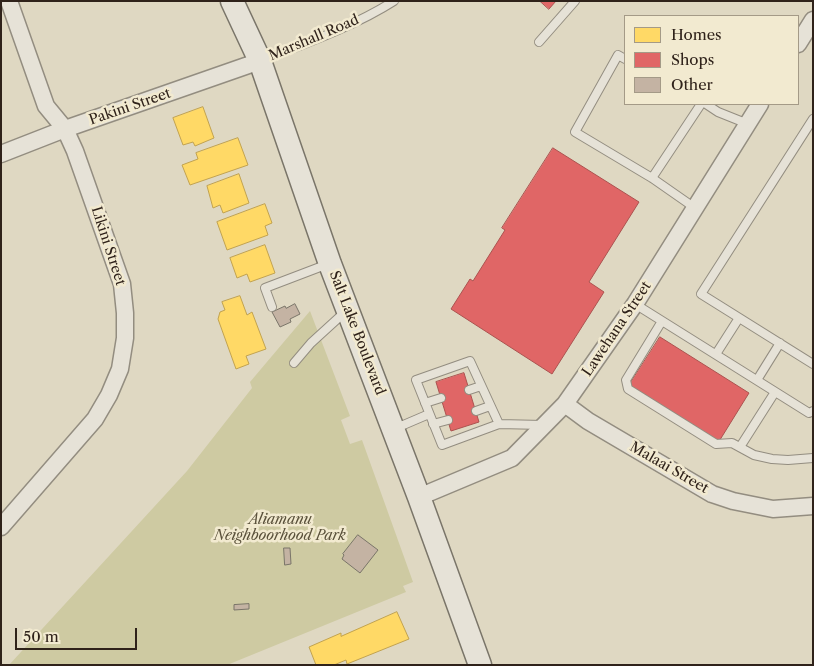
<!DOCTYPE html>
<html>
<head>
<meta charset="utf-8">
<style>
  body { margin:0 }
  #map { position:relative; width:814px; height:666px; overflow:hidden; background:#dfd8c2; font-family:"Libre Caslon Text",serif }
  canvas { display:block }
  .frame { position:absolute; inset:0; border:2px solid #2f221a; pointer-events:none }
  .legend { position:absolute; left:624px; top:15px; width:175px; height:90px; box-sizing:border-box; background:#f2ead0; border:1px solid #a49a87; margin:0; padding:6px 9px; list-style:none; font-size:15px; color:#2f221a }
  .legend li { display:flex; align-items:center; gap:10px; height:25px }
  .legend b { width:25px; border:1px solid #a49a87 }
  .scale { position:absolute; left:15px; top:628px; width:122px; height:22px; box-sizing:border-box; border:2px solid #2f221a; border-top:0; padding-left:6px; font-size:15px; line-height:18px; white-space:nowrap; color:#2f221a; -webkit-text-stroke:4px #f2ead0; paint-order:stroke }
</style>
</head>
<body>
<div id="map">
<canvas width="814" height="666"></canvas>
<div class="frame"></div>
<ul class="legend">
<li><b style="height:14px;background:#ffd966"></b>Homes</li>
<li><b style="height:14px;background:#e06666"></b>Shops</li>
<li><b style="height:14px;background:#c4b3a3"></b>Other</li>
</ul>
<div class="scale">50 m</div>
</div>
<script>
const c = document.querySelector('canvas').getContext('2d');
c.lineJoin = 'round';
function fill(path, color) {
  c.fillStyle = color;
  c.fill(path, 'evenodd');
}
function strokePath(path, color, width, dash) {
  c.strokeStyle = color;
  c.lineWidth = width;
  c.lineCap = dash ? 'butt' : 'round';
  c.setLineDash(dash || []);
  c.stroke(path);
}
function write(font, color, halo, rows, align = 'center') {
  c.font = font + ' "Libre Caslon Text",serif';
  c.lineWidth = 5;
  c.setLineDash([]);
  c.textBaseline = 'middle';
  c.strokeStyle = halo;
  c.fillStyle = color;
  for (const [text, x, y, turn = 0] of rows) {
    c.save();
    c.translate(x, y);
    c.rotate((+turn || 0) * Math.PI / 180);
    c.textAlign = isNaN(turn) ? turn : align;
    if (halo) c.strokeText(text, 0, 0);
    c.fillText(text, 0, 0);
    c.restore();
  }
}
const green = new Path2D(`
  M310,311L350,416L341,420L350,444L362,440L413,582L403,586L406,592L227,665H9L187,471L252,388L250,382Z`);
const homes = new Path2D(`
  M203,107L214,138L195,146L193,142L183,145L173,118Z
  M238,138L248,165L190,185L182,165L198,159L196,153Z
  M239,174L249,203L223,213L220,205L213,208L207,186Z
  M265,204L272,223L265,226L268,235L227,250L217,222Z
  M265,245L275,273L250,282L247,274L237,278L230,258Z
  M240,296L247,315L252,312L266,349L246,356L249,364L236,369L218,319L220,312L225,310L222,302Z
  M397,612L409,639L347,664L346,660L334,665H316L309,647L341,633V636Z`);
const shops = new Path2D(`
  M540,1H556L549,9Z
  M553,148L639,202L589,282L604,292L552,374L451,309L470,279L473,281L505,230L502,228Z
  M660,337L749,393L718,443L628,387Z
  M464,373L479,422L451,431L436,382Z`);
const building = new Path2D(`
  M295,304L300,314L290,319L291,322L280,327L272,312L285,306L286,308Z
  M358,535L378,550L360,573L342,559L344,555L343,554Z
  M284,548H290L291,564L285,565Z
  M249,604V609L234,610V605Z`);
const service = new Path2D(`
  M539,42L575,1
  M625,59L618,55L575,132L652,178L695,208
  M261,61C304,44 355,26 394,1
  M706,104L718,112L748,124
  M813,119L701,294L813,364
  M652,178L701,104
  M635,304L809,413L813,411
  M272,307L265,288L328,264
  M662,321L626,380L628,389L716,444L732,443L754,455L772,459L788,460L813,458
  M716,354L739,318
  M294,363L311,343L345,312
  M757,380L780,343
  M469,390L481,386
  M425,403L441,398
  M476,411L490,406
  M433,424L448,420
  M499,424L442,445L416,380L470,361L499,424L543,425
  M394,429L429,414
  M740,447L775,392`);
const minor = new Path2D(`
  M798,44L813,20
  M1,154L65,129L260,61
  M565,404L588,421L712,494L733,501L773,509L813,506
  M419,497L512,458L565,404L635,304L760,104
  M1,527L95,419L109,395L120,369L125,338V313L122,284L75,151L65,129L46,106L9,1`);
const secondary = new Path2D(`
  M232,1L260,61L330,264L419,497L480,665`);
const streetNames = [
  ["Marshall Road",314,38,-23],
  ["Pakini Street",130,107,-19],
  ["Likini Street",108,246,72],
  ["Lawehana Street",617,329,-56],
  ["Salt Lake Boulevard",357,333,69],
  ["Malaai Street",669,468,30]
];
const parkNames = [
  ["Aliamanu",280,520],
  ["Neighboorhood Park",280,536]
];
fill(green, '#cecaa2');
fill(homes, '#ffd966');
strokePath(homes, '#c1a24f', 1);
fill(shops, '#e06666');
strokePath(shops, '#ab524f', 1);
fill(building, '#c4b3a3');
strokePath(building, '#7a7569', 1);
strokePath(service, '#938d80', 10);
strokePath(minor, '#938d80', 19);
strokePath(secondary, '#7a7569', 25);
strokePath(service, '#e6e2d7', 8);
strokePath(minor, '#e6e2d7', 16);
strokePath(secondary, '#e6e2d7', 22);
write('14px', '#2f221a', '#f2ead0', streetNames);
write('italic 14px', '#5a513b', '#f2ead0', parkNames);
</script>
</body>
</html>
